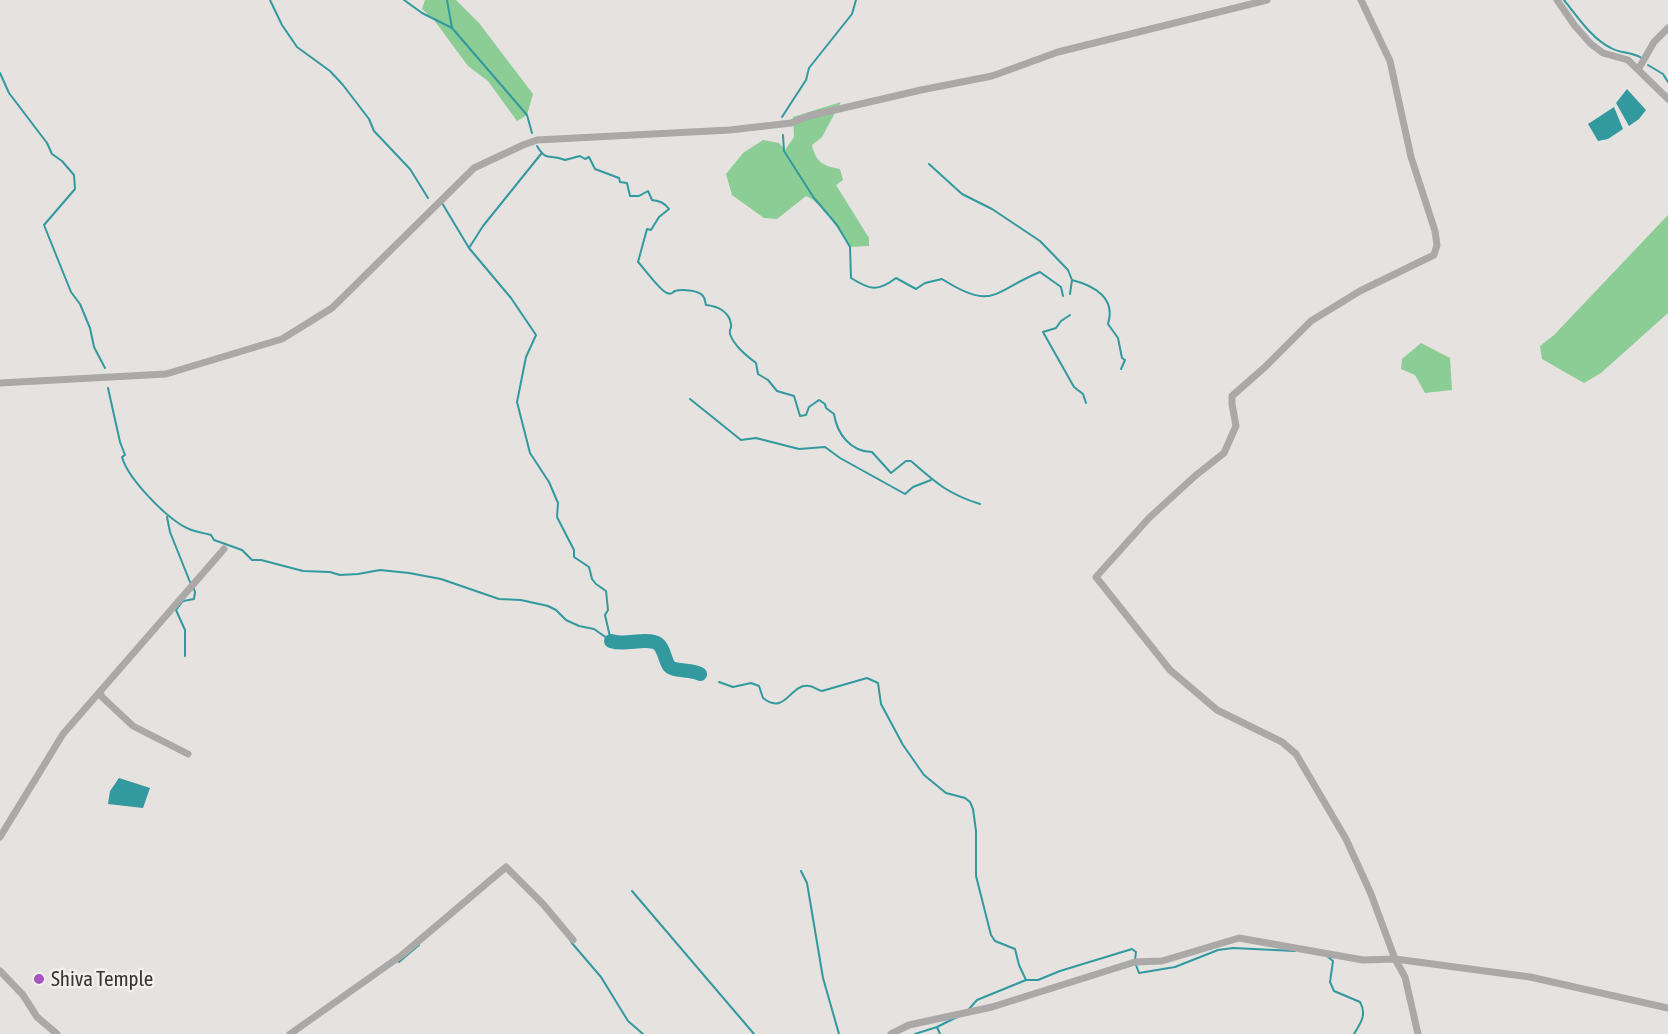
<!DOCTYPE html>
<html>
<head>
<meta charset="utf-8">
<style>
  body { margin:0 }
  canvas { display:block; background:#e5e2e0 }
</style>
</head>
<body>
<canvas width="1668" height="1034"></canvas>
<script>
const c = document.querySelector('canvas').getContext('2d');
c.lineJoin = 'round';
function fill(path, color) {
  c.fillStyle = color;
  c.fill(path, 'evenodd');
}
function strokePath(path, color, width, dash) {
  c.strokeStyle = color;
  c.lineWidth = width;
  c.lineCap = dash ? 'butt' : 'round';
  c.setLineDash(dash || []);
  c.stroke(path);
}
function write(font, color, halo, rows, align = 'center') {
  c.font = font + ' "Asap Condensed",sans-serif';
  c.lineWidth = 5;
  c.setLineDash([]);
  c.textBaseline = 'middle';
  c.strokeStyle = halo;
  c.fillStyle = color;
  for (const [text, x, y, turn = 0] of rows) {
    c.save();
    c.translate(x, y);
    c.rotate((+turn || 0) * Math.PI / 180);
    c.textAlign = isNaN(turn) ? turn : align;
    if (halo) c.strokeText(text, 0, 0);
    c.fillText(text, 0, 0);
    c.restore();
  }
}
const green = new Path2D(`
  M425,0H456L479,23L533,94L527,115L517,121L488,81L468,66L434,20L422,9Z
  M841,102L822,137L812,145C816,163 824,166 840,169L843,180L836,185L869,238V246L850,247C840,232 822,202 806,196L777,219L764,218L732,195L726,174L743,153L763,140L779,143L785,150L794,137L793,117Z
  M1668,215V313L1601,373L1584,383L1542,359L1540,346L1554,335Z
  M1421,343L1450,358L1452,390L1425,393L1415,375L1401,369L1402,359Z`);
const water = new Path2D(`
  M1627,89L1646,110L1639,119L1629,126L1616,103Z
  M1614,107L1623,129L1608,139L1598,141L1588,124Z
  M119,778L150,788L143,808L108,804L110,791Z`);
const stream = new Path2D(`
  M270,0L282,25L297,47L330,71L343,85L369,119L374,131L410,169L428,198
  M404,0L422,13L452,28
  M447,0L452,28L527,115L532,133
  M1564,0C1577,16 1592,39 1611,48C1621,54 1633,51 1643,59
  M1648,65L1663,74L1668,82
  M0,73L9,93L47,143L52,154L62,161L74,175L75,189L44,225L71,292L80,304L90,328L94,347L105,368
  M782,117L806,80L809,68L852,14L856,0
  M783,135L784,151L814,198L837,225L850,247L851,278C870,290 878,292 896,278L916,289L925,283L942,279C994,312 993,291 1040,272L1061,287L1063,296
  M537,146C547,163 550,153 565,160L580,156L585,159L589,157L595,169L619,178L620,182L627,183L630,196H639L648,191L652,200C659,201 664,202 669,209L659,217L651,230L647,229L638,262C644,268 660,291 667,293C672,295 671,293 675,291C681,289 699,290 703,296C705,298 705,302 706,305C717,306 729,311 731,324C732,330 729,327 730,334C734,346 747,356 756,363L758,374L768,380L777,391L794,396L800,416L806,415L809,407L819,400L825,404L826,408L834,414C837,434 851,452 872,452L891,473L906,461H911C936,483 948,494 980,504
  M541,154L483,226L469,248L511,298L536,335L526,357L517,402L530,453L549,482L558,503L557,517L574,550V557L589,567L592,579L596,584L606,591L608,610L605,615L611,641
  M929,164L962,194L992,209L1040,241L1068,270L1072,280L1070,294
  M442,203L469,248
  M1072,280C1095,286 1116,298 1108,324L1118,338L1122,358L1125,360L1121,369
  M1070,315L1061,321L1056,328L1043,332L1074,387L1083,394L1086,403
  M108,388L120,442L125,455L122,457C128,479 168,520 189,529C196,532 204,533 211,535L214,540L242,550L252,560H261L303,571L330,572L340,575L358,574L380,570L409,573L441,579L499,599L521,600L548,606L556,610L566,620L579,626L594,629L611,641
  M690,399L741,440L756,438L799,449L825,447L840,458L905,494L913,487L931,480
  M167,517L170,532L190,582
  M185,656V630L176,610L183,601L194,599L195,592L193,587
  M719,682L733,687L751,683L759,686L763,698C786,716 790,683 809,686C813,686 817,690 822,691L867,678L878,683L881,704L903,745L924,775L946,793L965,798L970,802L973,809L976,831V876L991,935L995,941L1015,949L1019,965L1026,980H1038L1060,971L1132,949L1136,952L1135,960
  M801,871L807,883L823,978L839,1034
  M632,891L754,1034
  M571,942L601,977L628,1021L643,1034
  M1327,956L1333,961L1330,982L1334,991L1360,1002C1367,1014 1361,1023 1354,1034
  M399,962L419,945
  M1136,965L1139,973L1175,967L1218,950L1233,948L1295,951
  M969,1009L977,1000L1026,980
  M915,1034L937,1027
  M940,1034L937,1027L957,1017`);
const river = new Path2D(`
  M611,641C626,646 640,638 654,642C664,644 664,659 669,666C674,672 691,669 700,674`);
const street = new Path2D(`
  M1361,0L1390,61L1411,157L1435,231L1437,245L1434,255L1360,291L1311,321L1265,367L1232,396V404L1236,426L1224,453L1195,476L1149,518L1096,577L1170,670L1217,710L1282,742L1296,754L1346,839L1371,894L1395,959L1405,977L1418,1034
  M1557,0L1575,26L1591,44L1603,53L1628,60L1668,99
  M1639,68L1654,42L1668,28
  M0,383L166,374L282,339L332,308L474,168L523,145L537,140L730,130L791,123L809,116L921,90L992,76L1058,52L1267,0
  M100,692L102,697L133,726L188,754
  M0,837L63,734L224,549
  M0,971L23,995L37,1017L57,1034
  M290,1034L402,955L506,867L543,904L573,940
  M891,1034L909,1025L992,1007L1135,962L1162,961L1239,938L1363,960L1395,959L1530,977L1668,1008`);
const markers = [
  [39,979,6,"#a853c2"]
];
const poiNames = [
  ["Shiva Temple",51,979]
];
fill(green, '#8bcd95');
fill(water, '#32999f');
strokePath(stream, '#32999f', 2);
strokePath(river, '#32999f', 14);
strokePath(street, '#aaa9a8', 7);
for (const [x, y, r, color] of markers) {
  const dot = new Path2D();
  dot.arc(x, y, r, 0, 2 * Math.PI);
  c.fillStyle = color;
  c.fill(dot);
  strokePath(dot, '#f2f0ed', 2);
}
write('21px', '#363534', '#f2f0ed', poiNames, 'left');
</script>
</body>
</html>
